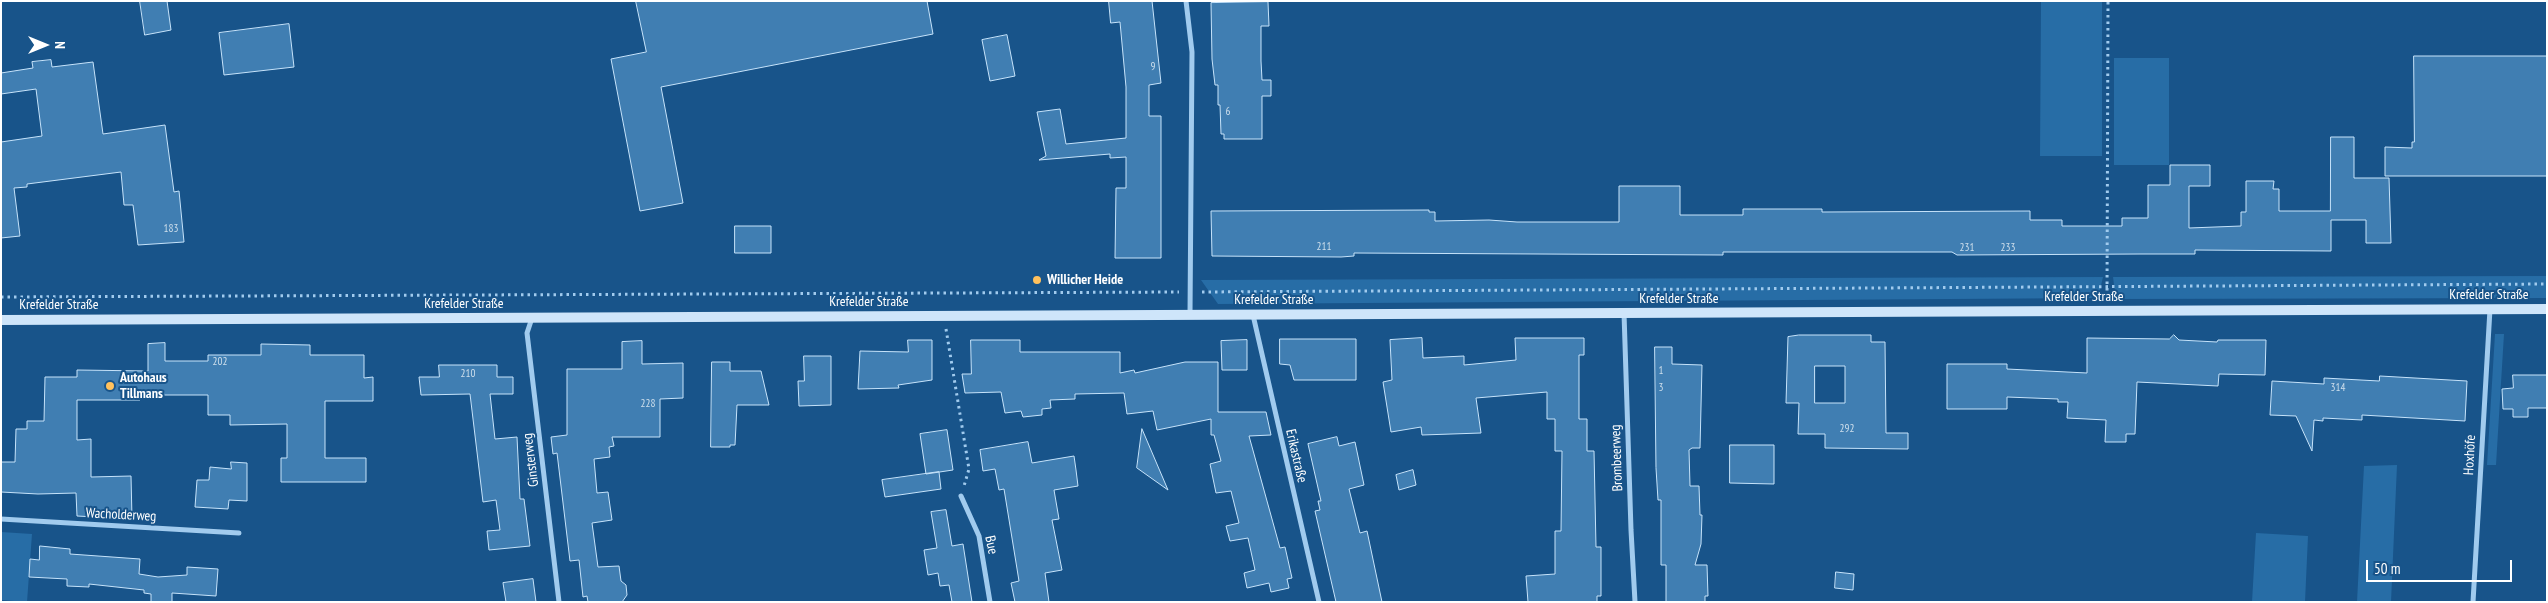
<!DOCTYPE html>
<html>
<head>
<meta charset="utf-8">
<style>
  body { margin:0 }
  #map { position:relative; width:2548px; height:603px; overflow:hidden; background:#18548a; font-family:"PT Sans Narrow",sans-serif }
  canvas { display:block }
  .frame { position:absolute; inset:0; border:2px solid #fff; pointer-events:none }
  .north { position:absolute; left:20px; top:20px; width:50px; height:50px; -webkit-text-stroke:4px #18548a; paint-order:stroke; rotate:90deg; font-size:14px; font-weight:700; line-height:20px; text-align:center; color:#fff }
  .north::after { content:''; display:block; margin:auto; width:18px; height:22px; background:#fff; clip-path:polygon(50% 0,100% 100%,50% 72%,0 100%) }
  .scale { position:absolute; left:2366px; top:560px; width:146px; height:22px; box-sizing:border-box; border:2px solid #fff; border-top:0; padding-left:6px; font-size:15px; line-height:18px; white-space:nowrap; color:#fff; -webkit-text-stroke:4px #18548a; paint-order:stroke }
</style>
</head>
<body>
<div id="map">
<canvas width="2548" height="603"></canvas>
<div class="frame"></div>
<div class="north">N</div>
<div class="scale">50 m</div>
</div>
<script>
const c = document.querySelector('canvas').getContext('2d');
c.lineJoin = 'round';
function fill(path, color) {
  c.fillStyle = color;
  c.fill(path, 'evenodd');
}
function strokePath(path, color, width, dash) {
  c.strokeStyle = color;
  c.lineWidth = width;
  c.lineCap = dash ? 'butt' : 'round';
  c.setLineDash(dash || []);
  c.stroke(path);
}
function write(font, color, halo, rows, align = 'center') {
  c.font = font + ' "PT Sans Narrow",sans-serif';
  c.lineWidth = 4;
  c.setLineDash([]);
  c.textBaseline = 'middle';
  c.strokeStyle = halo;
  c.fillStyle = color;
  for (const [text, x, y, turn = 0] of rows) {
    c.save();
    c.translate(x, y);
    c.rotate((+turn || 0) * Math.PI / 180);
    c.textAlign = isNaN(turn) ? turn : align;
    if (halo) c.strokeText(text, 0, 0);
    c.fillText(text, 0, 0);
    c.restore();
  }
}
const green = new Path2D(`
  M2041,1H2102V156H2040Z
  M2114,58H2169V165H2114Z
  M2547,276V298L2116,299L2113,277Z
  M2103,277L2098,298L1218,304L1201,280Z
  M2495,334H2504L2496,465H2487Z
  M2397,465L2391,602H2357L2364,466Z
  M1,532L32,534L27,602L1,600Z
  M2256,533L2308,536L2305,602H2252Z`);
const building = new Path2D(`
  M140,1H167L171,30L145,35Z
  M636,1H927L933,34L661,87L683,203L640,211L611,59L646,52Z
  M1109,1H1152L1161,83L1149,85V116H1161V258H1115L1116,188H1126V157L1110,158V154L1039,160L1046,156L1037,112L1060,109L1066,144L1126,138V87L1120,22L1111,23Z
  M1268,2L1269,26H1261V61L1262,80H1271V96H1262V139H1224V134H1221L1220,105H1218V85H1215L1212,59L1211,3Z
  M289,24L294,67L224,75L219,33Z
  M1007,35L1015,76L990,81L982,40Z
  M2414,56H2547V176H2385V147L2412,148V142H2414Z
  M51,60L52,67L93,62L103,134L165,125L174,192L179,191L184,242L138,245L133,205H124L121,172L27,184V187L14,188L20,236L1,238V142L42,136L36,89L1,94V73L33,68L32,62Z
  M2331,137H2354V178H2389L2391,243H2366V220H2331V251L2195,250V254H2140L1957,255L1952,252H1723V255L1354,253V256L1341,257L1212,256L1211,211L1429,210V212H1435V221L1489,220L1517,222H1619V186H1680V215H1743V209H1822V212L2030,211V220H2062V226H2122V218H2148V185H2170V165H2210V186H2189V228L2241,226V212H2246V181H2274L2273,189H2279V211H2330Z
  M735,226H771V253H735Z
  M1799,335H1871V342H1885L1886,433H1908V449L1825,448V434H1798L1799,403H1786L1788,337ZM1815,366H1845V403H1815Z
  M2174,335L2179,340L2217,342L2218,340H2266L2265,375L2219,374L2218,386L2137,382L2135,434H2126V442H2105L2106,420L2067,418L2068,402H2058V399L2007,397V409H1947V364H2007V369L2087,373V338L2169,339Z
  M1422,338L1423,358L1464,356V365L1516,360L1515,338H1584V355H1579V419H1587V451H1594L1596,547H1601V596H1597V602H1528L1526,576L1555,574V531H1561L1562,451H1555V419H1547V392L1476,398L1481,433L1422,435L1421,427L1391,432L1383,382L1392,380L1390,340Z
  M1280,339H1356V380H1294L1290,365L1280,364Z
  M908,340H932V380L898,385L899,388L858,389L860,351L908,352Z
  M971,340H1020V352H1120V373L1134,370L1135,373L1185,362H1218V412H1266L1271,435L1249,436L1280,548L1285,547L1292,578L1287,579L1289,588L1271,592L1269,583L1247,588L1244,573L1255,570L1248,538L1230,541L1226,526L1239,523L1231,491L1216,493L1210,464L1221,461L1214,435H1211V419L1157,430L1153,411L1127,414L1124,393L1075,394V399L1050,400L1051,408L1042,409V415L1023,417L1021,411L1005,413L1001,392L965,393L962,374H971Z
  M1247,340V370H1222L1221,341Z
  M642,341V364L683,363V398L660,399V437H612L614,446L609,447L610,457L594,459L597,493L608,492L612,520L592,523L598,567L619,566L621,581L626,585L627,595L622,602H588L587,596L583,597L579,560L570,561L557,453L553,454L551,437L567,435V369H622V342Z
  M165,343V361H208V355H261V344L310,345V355H364V378L373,377V401H325V458H366V482H281V458H287V424L230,425V415H208V395H140V400H77V440L91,439V477L131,476L132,519L77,516L76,493L38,494L1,492V462H15L16,429H27V421H44L45,377H77V370L148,371V344Z
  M1655,347H1672V364L1702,365L1700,448H1692L1689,450L1690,486H1699L1700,515H1702L1701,544L1695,565H1707L1708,596H1705V602H1666V565H1661V500H1658L1656,468Z
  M804,356H831V405L799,406L798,381H804Z
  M712,362H730V371H761L769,405H737L735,445H730V447H711Z
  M439,365H497V377H513V394H490L495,439L517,437L520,499H524L530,546L489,550L487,531L500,530L496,500L483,502L470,394L421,395L419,377H439Z
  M2513,375H2547V408H2528V417H2513V409H2503L2502,389L2513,388Z
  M2380,376L2467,381L2465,421L2362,415V420L2323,418V421L2314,420L2312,451L2296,416L2270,415L2272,381L2324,384V378L2379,381Z
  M1142,429L1168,490L1137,468Z
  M947,430L953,470L926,474L920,434Z
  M1337,437L1339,446L1355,442L1364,485L1349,489L1360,533L1367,531L1382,602H1336L1315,511L1320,510L1318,501H1321L1308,444Z
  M1028,442L1032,463L1074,456L1076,470L1078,486L1054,490L1059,519L1052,520L1062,570L1045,573L1049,602H1015L1011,583L1019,581L1004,489L999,490L995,469L983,471L980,450Z
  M1730,445H1774V484L1730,483Z
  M231,462L247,463V501L229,500L228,509L195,507L197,480H209L210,467L231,469Z
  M1413,470L1416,485L1399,490L1396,475Z
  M939,472L941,489L885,497L882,480Z
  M946,510L952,546L963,544L972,602H952L949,585L940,586L938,573L928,575L924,550L937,548L931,512Z
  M40,546L70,549V554L140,559L139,574L158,577L187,575V567L218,569L216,596L172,593V602H151V594L144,593V590L89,584V587L67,586V579L29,577L30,559L39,560Z
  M1836,572L1854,574L1853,590L1835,588Z
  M533,579L536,602H506L503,583Z`);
const path = new Path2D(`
  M1202,292L2547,284
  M1,297L1179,292
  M2107,297L2108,1
  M946,329L969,469L964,486`);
const street = new Path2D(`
  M1186,1L1192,52L1190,314
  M1624,313L1631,530L1635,602
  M1253,315L1319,602
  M532,318L527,333L559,602
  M961,496L979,536L990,602
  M1,519L239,533
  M2473,602L2490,309`);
const secondary = new Path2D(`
  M1,320L2547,309`);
const markers = [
  [1037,280,5,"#ffc15d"],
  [110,386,5,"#ffc15d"]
];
const numberNames = [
  ["9",1153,67],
  ["6",1228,112],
  ["183",171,229],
  ["211",1324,247],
  ["231",1967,248],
  ["233",2008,248],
  ["202",220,362],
  ["1",1661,371],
  ["210",468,374],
  ["3",1661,388],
  ["314",2338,388],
  ["228",648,404],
  ["292",1847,429]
];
const poiNames = [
  ["Willicher Heide",1047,280],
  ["Autohaus",120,378],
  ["Tillmans",120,394]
];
const streetNames = [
  ["Krefelder Straße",2489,295],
  ["Krefelder Straße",2084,297],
  ["Krefelder Straße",1679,299],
  ["Krefelder Straße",1274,300],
  ["Krefelder Straße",869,302],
  ["Krefelder Straße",464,304],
  ["Krefelder Straße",59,305],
  ["Hoxhöfe",2470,455,-87],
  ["Erikastraße",1296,456,77],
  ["Brombeerweg",1617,458,-92],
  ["Ginsterweg",531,460,-97],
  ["Wacholderweg",121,515,3],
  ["Bue",991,545,78]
];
fill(green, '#276da6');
fill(building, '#407eb2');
strokePath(building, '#c6e3fa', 1);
strokePath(path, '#a1cbee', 3, [2.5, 4]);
strokePath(street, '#a1cbee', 5);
strokePath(secondary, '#cee5fa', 10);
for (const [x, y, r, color] of markers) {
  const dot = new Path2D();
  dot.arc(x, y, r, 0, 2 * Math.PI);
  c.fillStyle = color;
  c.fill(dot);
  strokePath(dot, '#18548a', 2);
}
write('11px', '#cfdfec', null, numberNames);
write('bold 14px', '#fff', '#18548a', poiNames, 'left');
write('14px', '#fff', '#18548a', streetNames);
</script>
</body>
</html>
